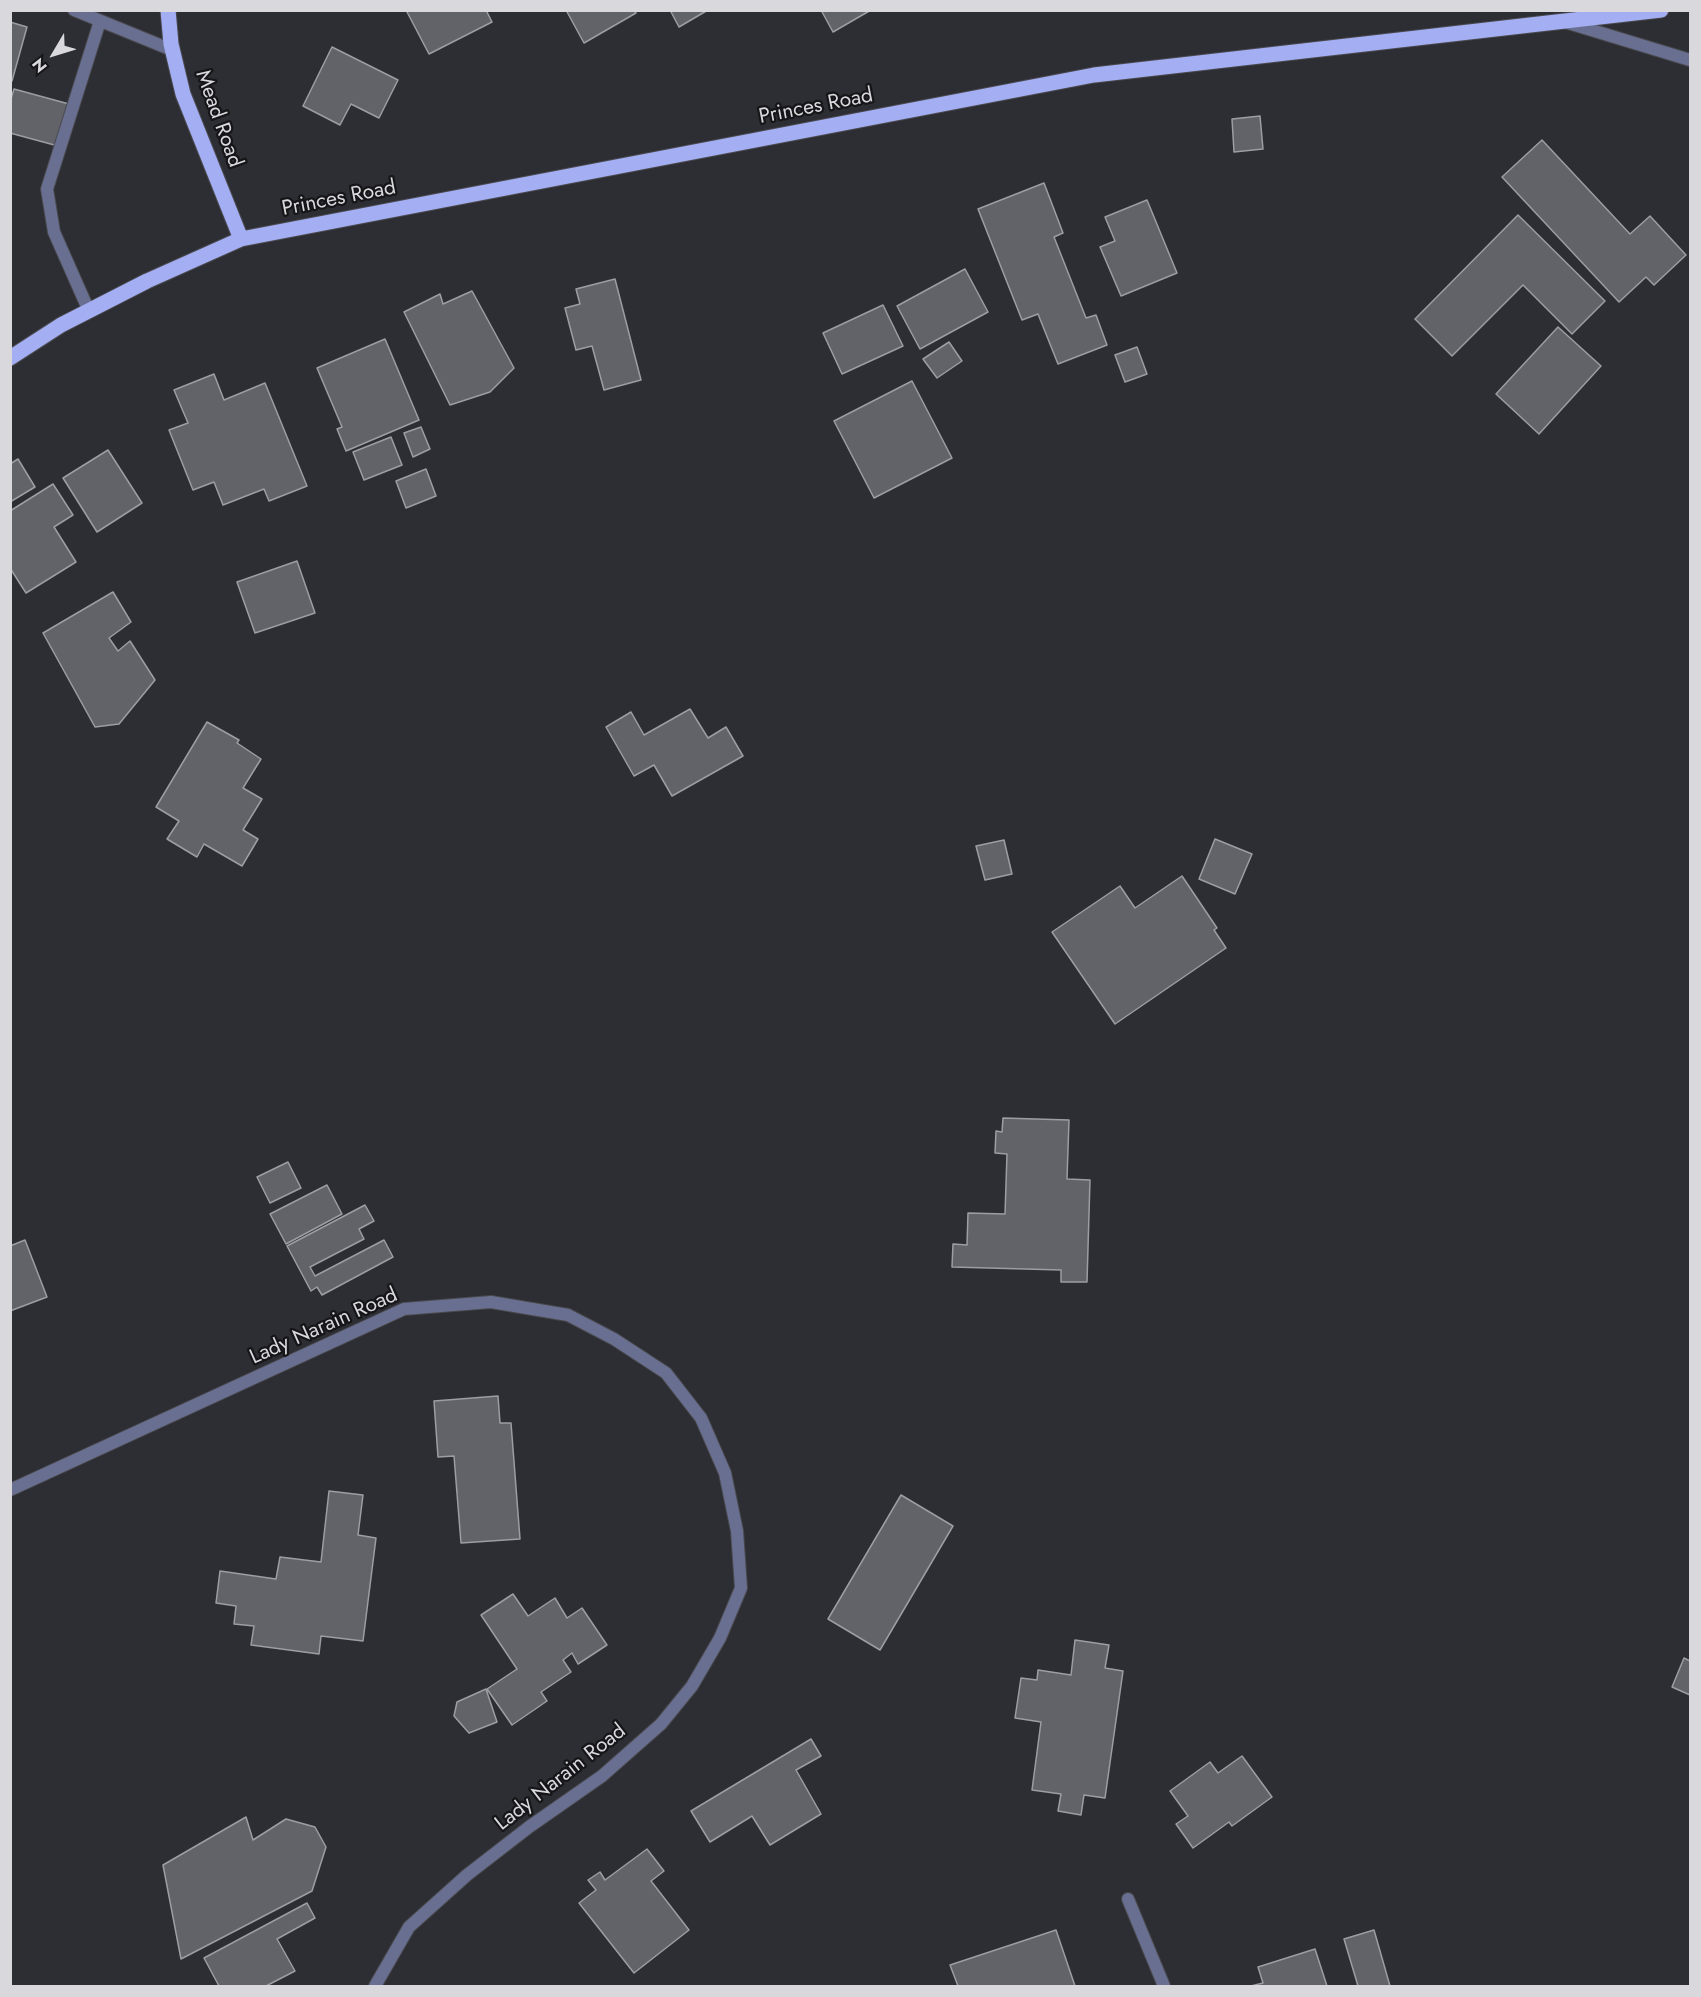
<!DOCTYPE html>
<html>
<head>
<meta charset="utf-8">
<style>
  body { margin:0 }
  #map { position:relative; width:1701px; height:1997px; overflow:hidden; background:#2d2e33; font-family:Jost,sans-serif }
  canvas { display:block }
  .frame { position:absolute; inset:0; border:12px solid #d9d9dd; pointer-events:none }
  .north { position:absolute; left:24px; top:24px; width:60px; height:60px; -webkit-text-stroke:4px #161619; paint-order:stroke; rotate:232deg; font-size:16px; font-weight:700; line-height:24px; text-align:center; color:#d9d9dd }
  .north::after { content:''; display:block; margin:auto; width:21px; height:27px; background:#d9d9dd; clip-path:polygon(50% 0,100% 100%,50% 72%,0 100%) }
</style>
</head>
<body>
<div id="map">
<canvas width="1701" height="1997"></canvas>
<div class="frame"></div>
<div class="north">N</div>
</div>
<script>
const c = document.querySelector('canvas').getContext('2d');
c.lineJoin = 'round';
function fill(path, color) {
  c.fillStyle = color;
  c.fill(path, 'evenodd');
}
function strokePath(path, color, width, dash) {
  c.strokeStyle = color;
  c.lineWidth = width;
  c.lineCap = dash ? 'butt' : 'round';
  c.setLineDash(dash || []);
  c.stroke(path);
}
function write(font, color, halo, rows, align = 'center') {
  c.font = font + ' Jost,sans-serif';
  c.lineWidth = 4.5;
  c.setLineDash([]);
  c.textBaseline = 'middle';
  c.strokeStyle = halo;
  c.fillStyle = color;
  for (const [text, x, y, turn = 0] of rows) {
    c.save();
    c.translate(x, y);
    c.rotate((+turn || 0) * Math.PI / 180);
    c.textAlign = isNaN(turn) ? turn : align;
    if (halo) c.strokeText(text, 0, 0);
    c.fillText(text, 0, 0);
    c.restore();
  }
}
const building = new Path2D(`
  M406,10H486L492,22L429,54Z
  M566,10H634L636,13L584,43Z
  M670,10H708L679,27Z
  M821,10H871L833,32Z
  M10,22L27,27L12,81L10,80Z
  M332,47L398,80L379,118L351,104L340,125L303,106Z
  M14,89L69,104L58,146L10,133V102Z
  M1260,116L1263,149L1234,152L1232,119Z
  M1542,140L1630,234L1650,216L1686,255L1654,285L1646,277L1619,302L1502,177Z
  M1044,183L1063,233L1054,237L1086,318L1096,315L1107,345L1058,364L1038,314L1022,320L978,209Z
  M1147,200L1177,273L1121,296L1100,247L1115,241L1105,217Z
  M1518,215L1605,301L1572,334L1523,285L1452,356L1415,319Z
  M965,269L988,312L920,349L897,306Z
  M615,279L641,380L604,390L592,346L576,350L565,308L580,304L576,289Z
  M472,291L514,368L490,392L450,405L404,312L440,294L443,304Z
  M883,305L903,346L842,374L823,333Z
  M1558,327L1601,366L1539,434L1496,394Z
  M385,339L419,420L346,451L337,429L342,427L317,368Z
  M949,342L962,361L937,378L923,359Z
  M1137,347L1147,374L1125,382L1115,355Z
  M214,374L224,400L265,383L307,486L269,501L264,489L223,505L214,482L193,490L169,430L188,423L174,390Z
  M912,381L952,458L874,498L834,421Z
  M421,427L430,449L413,457L404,433Z
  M391,437L402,465L364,480L353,452Z
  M108,450L142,503L97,532L63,478Z
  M18,459L35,487L10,502V464Z
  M426,469L436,496L406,508L396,481Z
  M53,484L73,515L54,527L76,562L26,593L10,568V511Z
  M297,561L315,613L255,633L237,582Z
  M113,592L131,622L109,638L118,651L130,641L155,680L119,724L95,727L43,633Z
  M690,709L708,738L726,727L743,756L672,796L654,765L634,776L606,727L631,712L644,735Z
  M207,722L239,740L237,743L261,759L243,788L262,799L243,830L258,839L242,866L204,844L197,857L167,839L179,821L156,807Z
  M1215,839L1252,854L1235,894L1199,879Z
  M1004,840L1012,874L985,880L976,846Z
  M1182,876L1217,928L1214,930L1226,948L1115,1024L1052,932L1120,886L1135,908Z
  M1003,1118L1069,1120L1067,1179L1090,1180L1087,1282H1061V1270L952,1267L953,1244L967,1245L968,1213L1005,1214L1007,1154L995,1153L996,1131L1002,1132Z
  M288,1162L301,1188L270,1203L257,1177Z
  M327,1185L342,1214L286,1244L270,1214Z
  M365,1205L374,1221L359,1229L364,1239L310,1267L315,1276L384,1240L393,1257L322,1295L317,1287L311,1291L287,1246Z
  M25,1240L47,1297L10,1311V1246Z
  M498,1396L500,1423H511L520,1539L461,1543L454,1456L438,1457L434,1401Z
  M329,1491L363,1495L358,1535L376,1538L363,1641L321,1636L319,1654L251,1645L254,1626L234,1624L236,1606L216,1603L220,1571L276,1579L280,1557L321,1562Z
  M901,1495L953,1526L880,1650L828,1619Z
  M513,1594L528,1616L555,1598L567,1618L582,1608L607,1645L578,1664L572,1653L563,1660L571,1672L541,1692L547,1701L512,1725L487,1689L517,1669L481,1615Z
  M1075,1640L1109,1645L1105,1668L1123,1671L1105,1798L1084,1795L1081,1815L1058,1811L1061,1794L1032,1790L1041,1722L1015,1718L1021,1678L1037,1680L1038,1670L1071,1675Z
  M1684,1658L1690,1661V1695L1672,1687Z
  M486,1689L497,1722L469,1733L454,1716L457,1702Z
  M811,1739L821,1756L796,1770L821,1814L770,1845L752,1816L710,1842L691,1811Z
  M1242,1756L1272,1797L1232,1826L1229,1822L1193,1848L1176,1824L1188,1816L1170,1791L1210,1762L1218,1773Z
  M246,1817L253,1840L286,1819L315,1827L326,1847L312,1891L181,1959L163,1865Z
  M647,1849L664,1871L651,1881L689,1930L634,1973L579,1903L596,1890L588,1880L600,1872L605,1880Z
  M307,1903L315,1918L277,1939L295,1971L266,1986H219L204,1958Z
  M1056,1930L1075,1986H958L950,1965Z
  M1374,1930L1390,1986H1358L1344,1939Z
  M1315,1949L1327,1986H1251L1263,1983L1258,1967Z`);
const lane = new Path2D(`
  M74,10L172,50
  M1565,22L1690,60
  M89,311L54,232L47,189L100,21
  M1128,1899L1164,1986`);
const street = new Path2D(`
  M10,1490L404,1309L491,1302L568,1315L614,1339L666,1373L701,1418L725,1473L737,1531L741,1588L720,1638L692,1686L661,1724L602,1776L529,1827L467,1875L409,1927L375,1986`);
const primary = new Path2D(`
  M168,10L171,44L183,94L241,239
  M10,358L61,325L147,281L241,239L1094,75L1661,10`);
const streetNames = [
  ["Princes Road",816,107,-11],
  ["Mead Road",218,119,70],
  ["Princes Road",339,199,-11],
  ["Lady Narain Road",324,1327,-24],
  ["Lady Narain Road",561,1778,-38]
];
fill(building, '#626369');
strokePath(building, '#9c9ea4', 1.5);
strokePath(lane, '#49494e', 14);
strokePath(street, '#49494e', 14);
strokePath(primary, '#49494e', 17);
strokePath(lane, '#696f90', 12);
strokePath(street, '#696f90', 12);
strokePath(primary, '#a3aef3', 15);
write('21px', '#d9d9dd', '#161619', streetNames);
</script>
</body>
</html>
